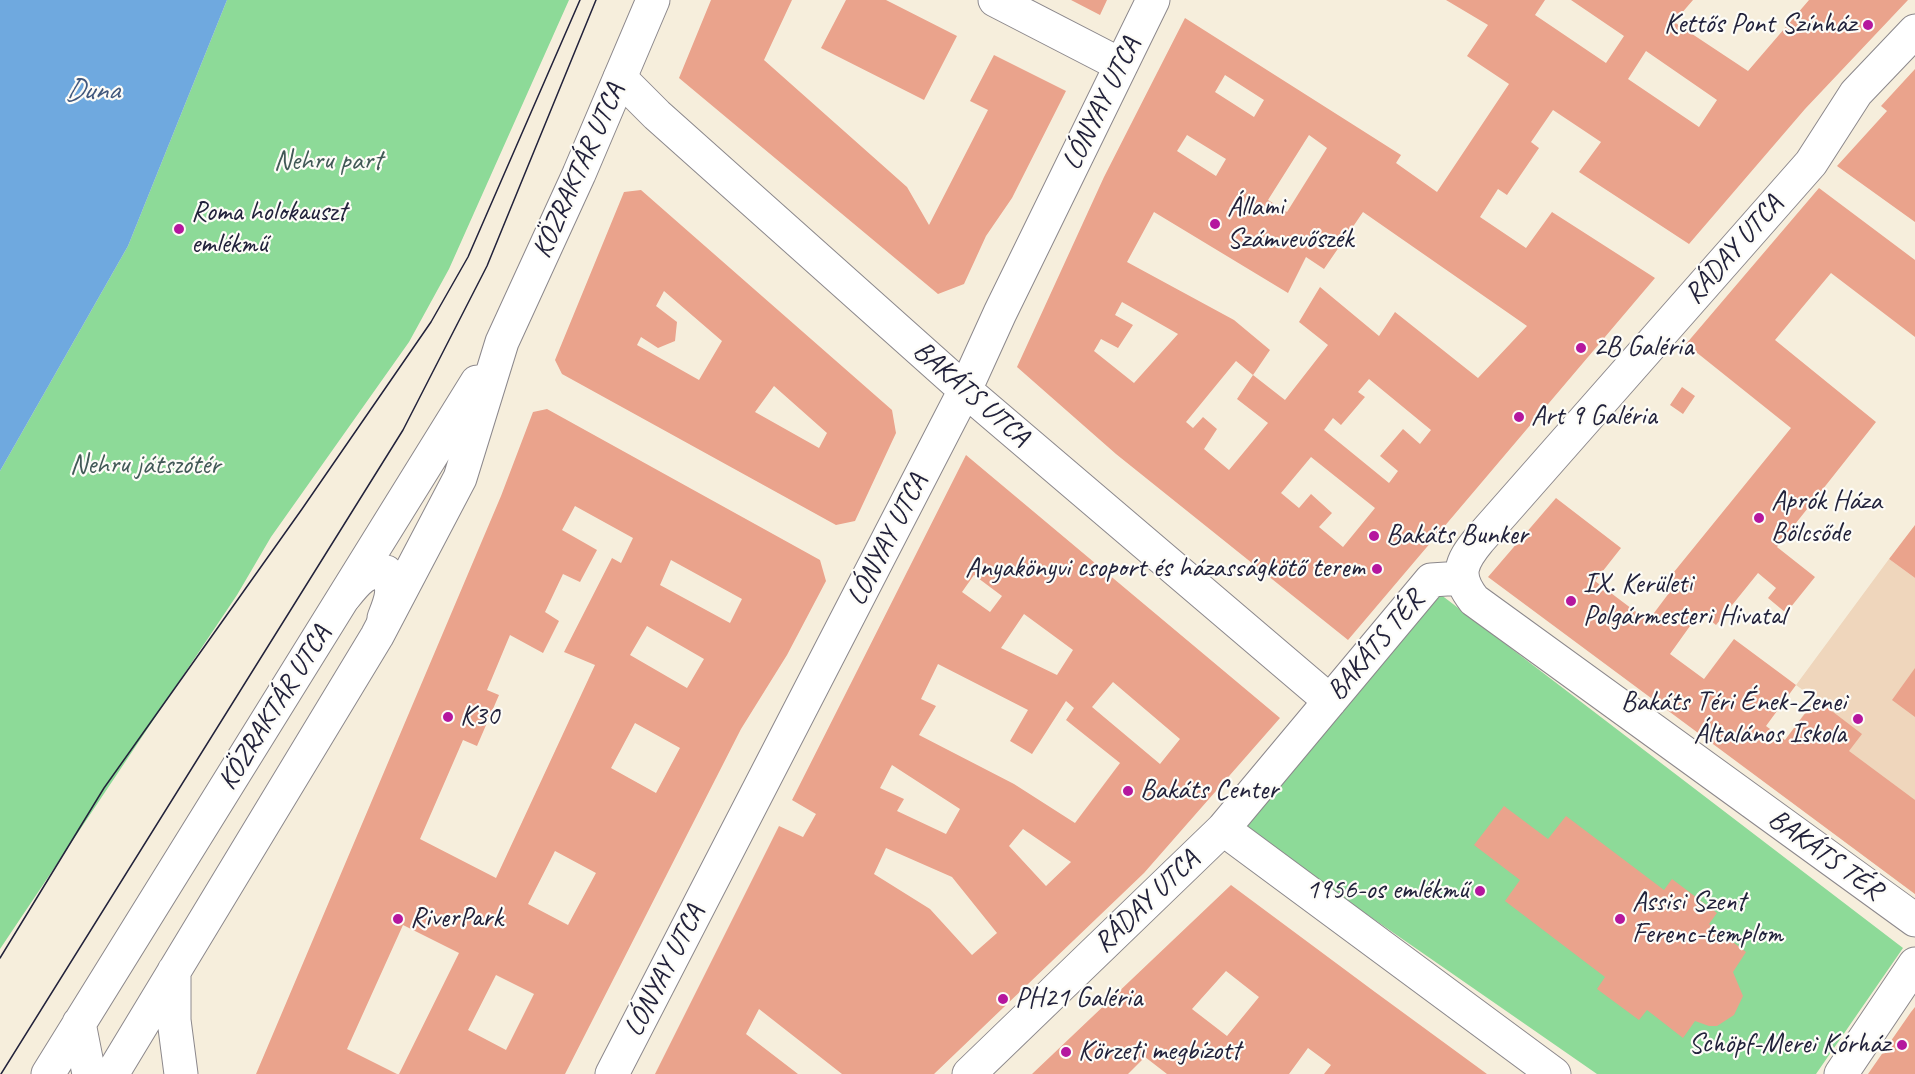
<!DOCTYPE html>
<html>
<head>
<meta charset="utf-8">
<style>
  body { margin:0 }
  canvas { display:block; background:#f6eedc }
</style>
</head>
<body>
<canvas width="1915" height="1074"></canvas>
<script>
const c = document.querySelector('canvas').getContext('2d');
c.lineJoin = 'round';
function fill(path, color) {
  c.fillStyle = color;
  c.fill(path, 'evenodd');
}
function strokePath(path, color, width, dash) {
  c.strokeStyle = color;
  c.lineWidth = width;
  c.lineCap = dash ? 'butt' : 'round';
  c.setLineDash(dash || []);
  c.stroke(path);
}
function write(font, color, halo, rows, align = 'center') {
  c.font = font + ' Caveat,sans-serif';
  c.lineWidth = 4.5;
  c.setLineDash([]);
  c.textBaseline = 'middle';
  c.strokeStyle = halo;
  c.fillStyle = color;
  for (const [text, x, y, turn = 0] of rows) {
    c.save();
    c.translate(x, y);
    c.rotate((+turn || 0) * Math.PI / 180);
    c.textAlign = isNaN(turn) ? turn : align;
    if (halo) c.strokeText(text, 0, 0);
    c.fillText(text, 0, 0);
    c.restore();
  }
}
const built = new Path2D(`
  M1889,559L1915,578V894L1758,777L1815,699L1796,685Z`);
const green = new Path2D(`
  M227,0H569L449,269L409,342L271,537L237,595L0,949V471L128,246Z
  M1436,591L1903,948L1816,1074H1597L1238,825Z`);
const water = new Path2D(`
  M0,0H227L128,246L0,471Z`);
const building = new Path2D(`
  M711,0H792L764,60L907,187L929,225L988,110L970,101L994,55L1066,91L1012,198L986,236L964,284L938,294L679,78Z
  M846,0H886L957,36L924,100L821,48Z
  M1071,0H1107L1100,15Z
  M1446,0H1545L1535,15L1606,63L1624,36L1571,0H1693L1674,22L1748,71L1809,0H1908L1805,109L1689,244L1579,172L1601,142L1553,110L1531,142L1539,148L1507,195L1498,189L1480,217L1526,248L1552,212L1655,278L1348,640L1116,454L1017,367L1104,177L1185,18L1401,155L1396,163L1437,192L1509,84L1467,56L1488,25ZM1646,51L1717,100L1699,127L1628,79ZM1225,75L1264,100L1254,117L1215,92ZM1187,135L1226,159L1216,176L1177,151ZM1309,135L1327,148L1287,212L1268,200ZM1154,212L1288,293L1306,257L1324,269L1363,212L1527,326L1478,378L1395,312L1379,336L1320,287L1299,322L1328,345L1285,400L1253,375L1237,399L1268,423L1229,470L1204,449L1217,429L1203,417L1193,428L1186,422L1236,361L1253,375L1270,350L1234,320L1127,262ZM1122,302L1178,334L1134,383L1094,351L1101,339L1118,348L1133,325L1115,315ZM1369,379L1431,430L1420,444L1403,429L1380,456L1398,471L1389,483L1324,430L1333,418L1341,425L1365,397L1358,392ZM1311,457L1375,508L1343,547L1319,527L1332,513L1311,494L1299,508L1281,493Z
  M1915,69V222L1837,166L1887,111L1881,106Z
  M1819,188L1915,260V337L1831,273L1775,340L1876,422L1777,547L1815,577L1786,613L1768,598L1776,588L1758,573L1716,625L1700,612L1670,654L1704,679L1734,639L1796,685L1766,726L1785,740L1816,699L1862,734L1849,751L1915,800V894L1488,577L1556,498L1621,548L1595,581L1648,621L1672,589L1665,583L1791,428L1686,344Z
  M641,190L892,410L896,433L855,521L836,525L562,374L555,360L624,192ZM664,291L722,341L699,380L637,345L641,337L658,348L675,341L677,322L656,306ZM774,386L827,433L819,448L755,412Z
  M1682,387L1695,396L1683,414L1670,405Z
  M547,409L820,560L826,581L787,655L741,729L565,1074H399L459,953L403,925L347,1049L397,1074H256L501,496L533,412ZM575,506L633,538L621,563L612,558L564,652L595,665L496,878L420,839L463,740L477,746L499,695L487,690L510,635L543,653L559,621L545,612L563,574L580,582L597,550L562,530ZM671,560L742,599L730,623L660,585ZM647,626L704,659L687,688L630,655ZM635,723L680,748L656,793L611,768ZM555,851L596,873L568,925L528,904ZM496,975L534,994L506,1050L468,1030Z
  M966,455L1280,718L1144,873L934,1074H842L759,1009L746,1034L798,1074H655L779,826L803,837L816,814L792,800ZM974,575L1002,596L990,612L962,592ZM1024,614L1073,650L1057,675L1001,648ZM938,664L1028,710L1010,741L1032,754L1066,701L1074,708L1066,720L1120,763L1075,823L1014,784L919,735L936,706L921,699ZM1113,682L1180,739L1160,764L1092,707ZM892,765L960,809L946,834L897,811L904,799L880,788ZM1023,829L1071,862L1046,886L1009,846ZM886,848L952,877L997,933L972,955L930,909L874,874Z
  M1915,525V578L1889,559Z
  M1915,668V717L1892,700Z
  M1504,806L1548,839L1566,816L1664,890L1672,879L1717,913L1709,924L1746,952L1733,972L1743,996L1734,1015L1717,1026H1709L1695,1021L1683,1038L1647,1010L1639,1020L1597,989L1605,977L1505,901L1520,880L1474,845Z
  M1231,885L1375,992L1487,1074H1324L1331,1065L1308,1048L1289,1074H1167L1145,1057L1128,1074H1032ZM1226,971L1259,997L1227,1036L1192,1009Z
  M1915,1007V1074H1868L1911,1012Z`);
const minor = new Path2D(`
  M995,0L1121,65
  M1915,31L1856,93L1811,163L1479,540C1460,563 1455,576 1474,600L1915,920
  M620,78L657,115L965,390L1330,701
  M345,596C356,582 367,568 386,572C396,589 391,600 384,618
  M1223,829L1554,1074
  M612,1074L965,390L1000,313L1153,0
  M969,1074L1223,829L1431,580L1462,578
  M1841,1074L1915,964`);
const major = new Path2D(`
  M174,971V1020L181,1074
  M79,1023L89,1074
  M48,1074L477,382
  M112,1074L377,636L460,478L502,342L579,174L653,0`);
const tram = new Path2D(`
  M0,958L104,788L302,509L431,322L468,257L580,0
  M1,1074L403,430L487,266L596,0`);
const markers = [
  [1868,25,6,"#b5179e"],
  [1215,224,6,"#b5179e"],
  [179,229,6,"#b5179e"],
  [1581,348,6,"#b5179e"],
  [1519,417,6,"#b5179e"],
  [1759,518,6,"#b5179e"],
  [1374,536,6,"#b5179e"],
  [1377,569,6,"#b5179e"],
  [1571,601,6,"#b5179e"],
  [448,717,6,"#b5179e"],
  [1858,719,6,"#b5179e"],
  [1128,791,6,"#b5179e"],
  [1480,891,6,"#b5179e"],
  [398,919,6,"#b5179e"],
  [1620,919,6,"#b5179e"],
  [1003,999,6,"#b5179e"],
  [1902,1045,6,"#b5179e"],
  [1066,1052,6,"#b5179e"]
];
const poiNames = [
  ["Kettős Pont Színház",1856,25,"right"],
  ["Állami",1227,208],
  ["Számvevőszék",1227,240],
  ["Roma holokauszt",191,213],
  ["emlékmű",191,245],
  ["2B Galéria",1593,348],
  ["Art 9 Galéria",1531,417],
  ["Aprók Háza",1771,502],
  ["Bölcsőde",1771,534],
  ["Bakáts Bunker",1386,536],
  ["Anyakönyvi csoport és házasságkötő terem",1365,569,"right"],
  ["IX. Kerületi",1583,585],
  ["Polgármesteri Hivatal",1583,617],
  ["Bakáts Téri Ének-Zenei",1846,703,"right"],
  ["Általános Iskola",1846,735,"right"],
  ["K30",460,717],
  ["Bakáts Center",1140,791],
  ["1956-os emlékmű",1468,891,"right"],
  ["Assisi Szent",1632,903],
  ["Ferenc-templom",1632,935],
  ["RiverPark",410,919],
  ["PH21 Galéria",1015,999],
  ["Schöpf-Merei Kórház",1890,1045,"right"],
  ["Körzeti megbízott",1078,1052]
];
const streetNames = [
  ["LÓNYAY UTCA",1102,104,-64],
  ["KÖZRAKTÁR UTCA",579,171,-66],
  ["RÁDAY UTCA",1734,250,-49],
  ["BAKÁTS UTCA",971,394,41],
  ["LÓNYAY UTCA",888,540,-63],
  ["BAKÁTS TÉR",1376,646,-50],
  ["KÖZRAKTÁR UTCA",275,708,-58],
  ["BAKÁTS TÉR",1825,855,36],
  ["RÁDAY UTCA",1147,902,-44],
  ["LÓNYAY UTCA",665,971,-63]
];
const parkNames = [
  ["Nehru part",328,162],
  ["Nehru játszótér",145,466]
];
const waterNames = [
  ["Duna",92,91]
];
fill(built, '#efd6bc');
fill(green, '#8dda98');
fill(water, '#6fa9df');
fill(building, '#eaa38c');
strokePath(minor, '#8c888c', 35);
strokePath(major, '#8c888c', 35);
strokePath(minor, '#fff', 33);
strokePath(major, '#fff', 33);
strokePath(tram, '#22223b', 1.5);
for (const [x, y, r, color] of markers) {
  const dot = new Path2D();
  dot.arc(x, y, r, 0, 2 * Math.PI);
  c.fillStyle = color;
  c.fill(dot);
  strokePath(dot, '#fdfcf7', 2);
}
write('28px', '#22223b', '#fdfcf7', poiNames, 'left');
write('28px', '#22223b', '#fdfcf7', streetNames);
write('28px', '#425957', '#fdfcf7', parkNames);
write('italic 30px', '#41587d', '#fdfcf7', waterNames);
</script>
</body>
</html>
